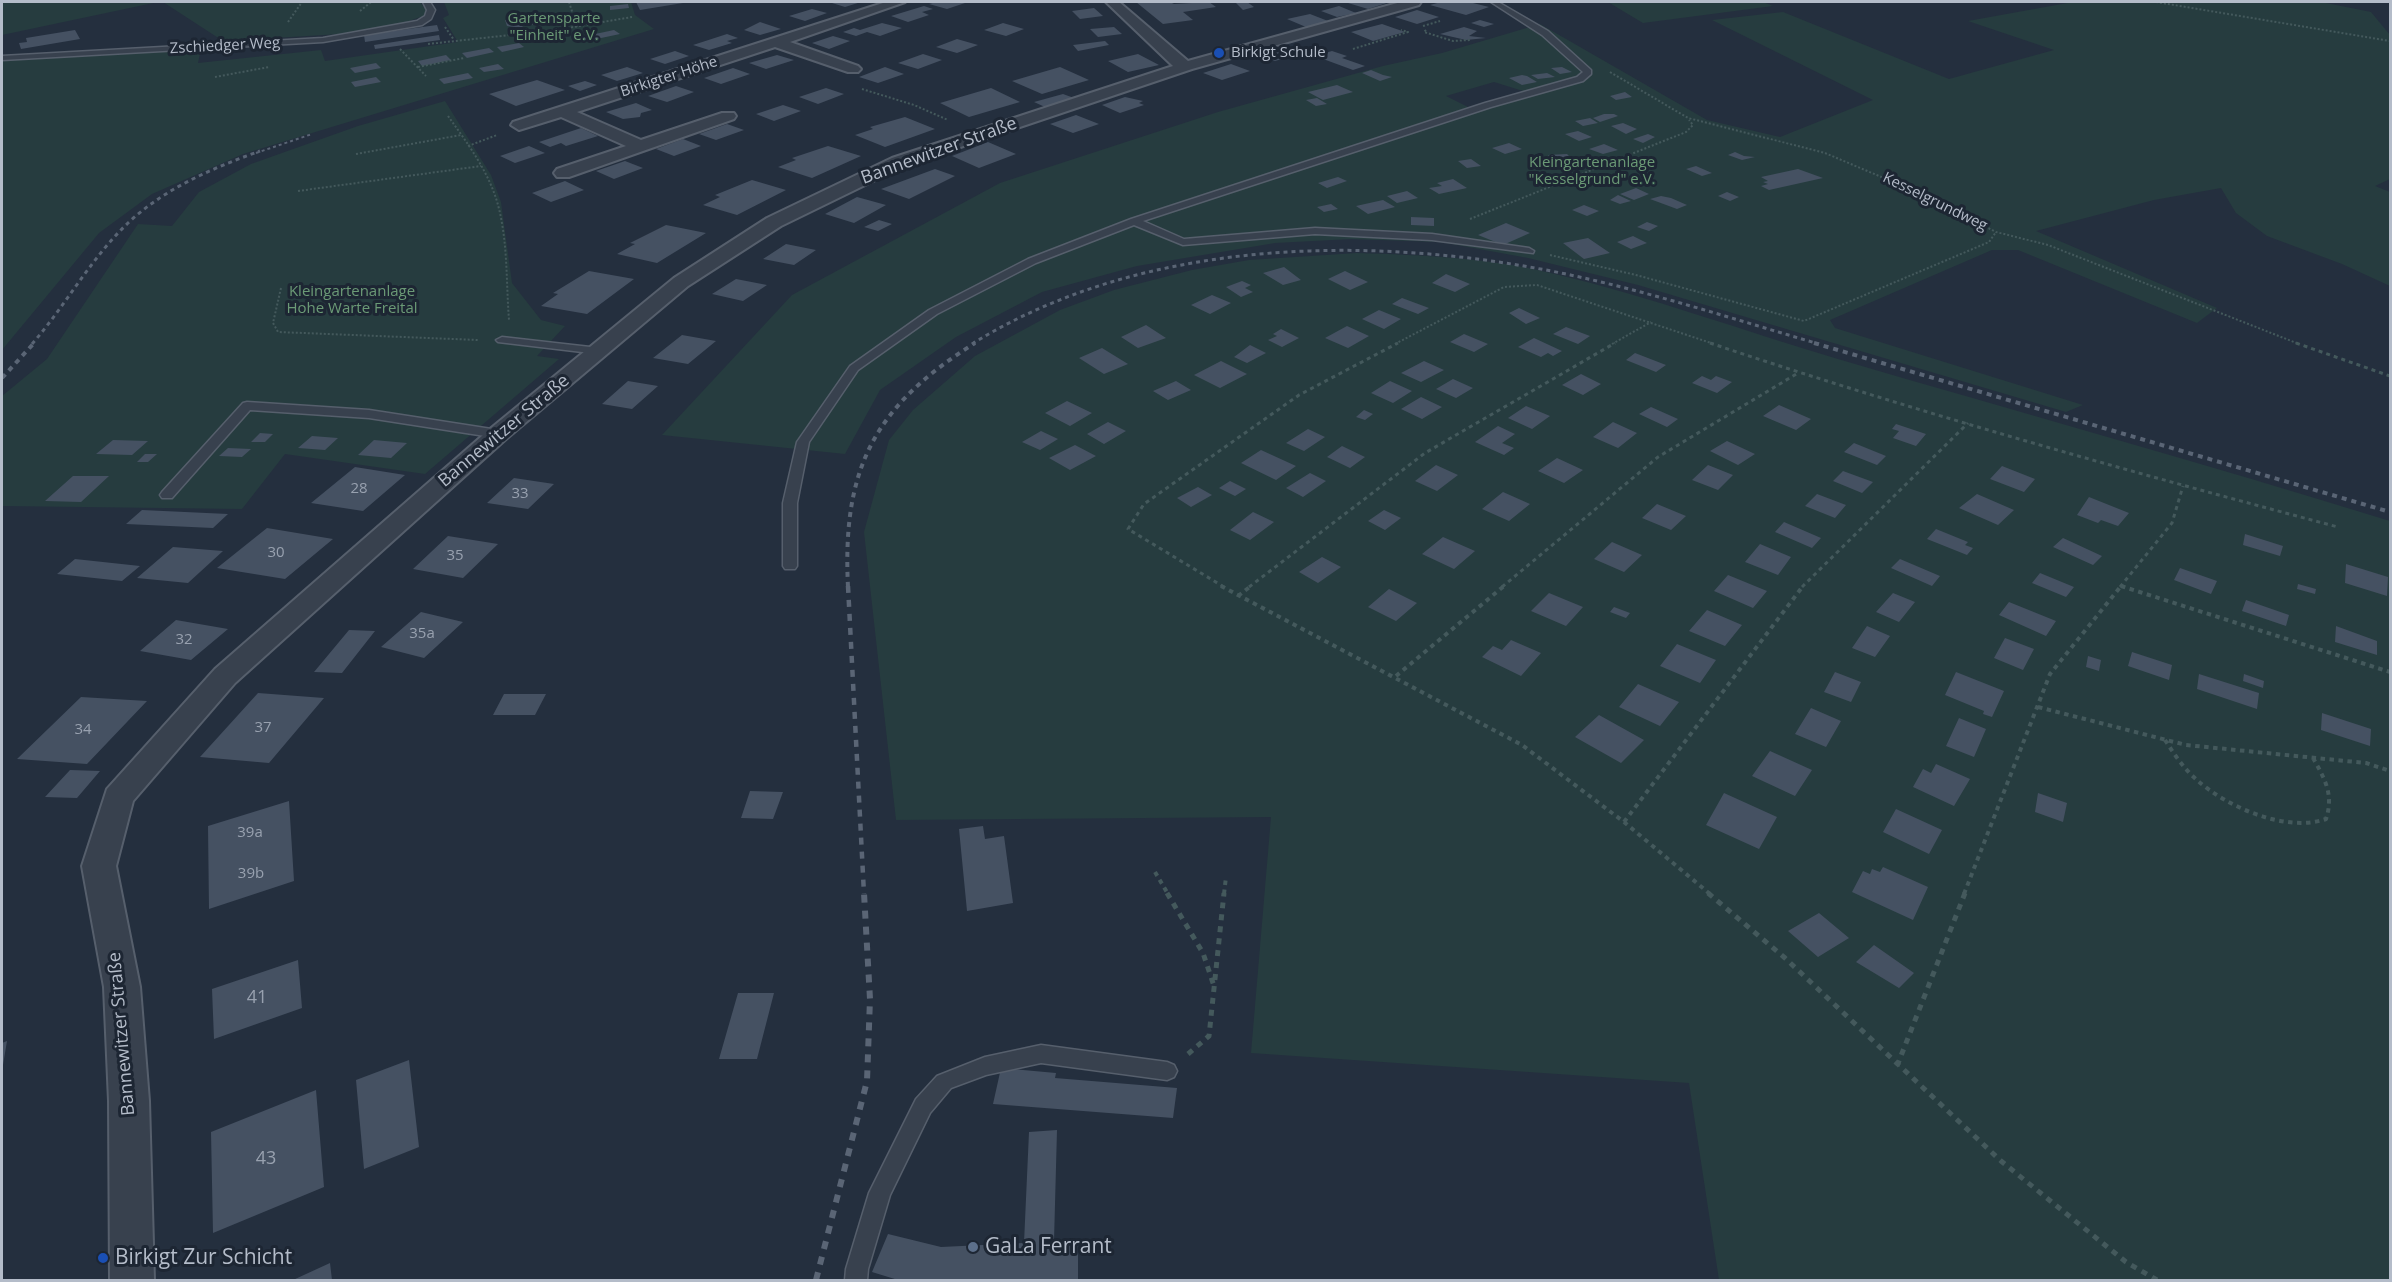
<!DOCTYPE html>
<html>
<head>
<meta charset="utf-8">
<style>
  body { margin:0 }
  #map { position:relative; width:2392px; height:1282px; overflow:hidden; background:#242f3e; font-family:"Open Sans",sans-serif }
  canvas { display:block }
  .frame { position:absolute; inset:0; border:3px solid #b4bcc9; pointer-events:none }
</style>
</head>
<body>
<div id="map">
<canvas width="2392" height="1282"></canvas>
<div class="frame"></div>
</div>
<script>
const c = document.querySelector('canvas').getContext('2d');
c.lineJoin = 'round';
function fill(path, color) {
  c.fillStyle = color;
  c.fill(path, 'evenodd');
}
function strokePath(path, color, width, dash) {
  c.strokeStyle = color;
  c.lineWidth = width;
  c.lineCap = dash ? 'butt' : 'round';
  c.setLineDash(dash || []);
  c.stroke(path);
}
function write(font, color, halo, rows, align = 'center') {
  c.font = font + ' "Open Sans",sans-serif';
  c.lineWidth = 6;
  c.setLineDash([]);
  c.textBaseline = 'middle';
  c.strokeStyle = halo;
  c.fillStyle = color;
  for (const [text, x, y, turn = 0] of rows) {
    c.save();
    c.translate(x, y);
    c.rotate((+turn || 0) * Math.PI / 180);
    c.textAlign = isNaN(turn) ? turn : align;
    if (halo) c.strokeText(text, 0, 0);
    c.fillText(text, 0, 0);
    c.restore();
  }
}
const green = new Path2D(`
  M2,2H158L2,35Z
  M163,2H420L427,11L426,15L398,25L341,34L223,41Z
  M444,2H631L635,15L654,29L243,154L152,194L99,233L2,350V60L201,49L198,63L321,50L325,61L458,42L443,18L449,15Z
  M1608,2H1763L1773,6L1643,23Z
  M2073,2H2321L2371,12L2390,35V179L2375,186L2390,192V286L2342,264L2267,236L2236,213L2221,188L2154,200L2036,231L2217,308L2197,323L2018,250H1992L1830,320L1835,328L2083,405L2066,412L1638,285L1528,258L1441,242L1351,239L1275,243L1137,266L1042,292L956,337L880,390L845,454L662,435L792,295L1000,183L1218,112L1383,66L1442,53L1540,24L1707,120L1780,137L1873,100L1712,20L1783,12L1949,79L2054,50L1968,21ZM1494,82L1523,91L1470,108L1446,96Z
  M445,101L491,175L501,202L512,283L541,320L565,326L537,356L559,359L425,474L285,454L242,509L2,506V396L47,359L138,224L172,226L199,192L251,164L358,126Z
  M1357,253C1423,255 1491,258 1555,274C1651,297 1744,331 1838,359C2022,413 2207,464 2390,521V1280H1719L1689,1083L1251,1053L1271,817L896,820L864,532L889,440L913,410L975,356L1060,310L1114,290L1192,270L1249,260Z`);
const building = new Path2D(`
  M636,2H682L683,3L640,10Z
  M837,2H861L845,7L832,3Z
  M936,2H968L947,9L929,4Z
  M1136,2H1170L1174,4L1209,2L1216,7L1183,12L1193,20L1163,24Z
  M1235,2H1247L1254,7L1243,10Z
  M1353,2H1390L1368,9L1348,3Z
  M1441,2H1469L1489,7L1466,15L1430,5Z
  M628,4L629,8L610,10V6Z
  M924,6L933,9L922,12L929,15L908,22L891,16Z
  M1339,6L1356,13L1337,17L1321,11Z
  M1094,8L1103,16L1080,19L1072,11Z
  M812,9L827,13L805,21L789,16Z
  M1417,10L1439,17L1417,24L1395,17Z
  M1310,14L1328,21L1306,27L1287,19Z
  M520,18L523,28L507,26L505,20Z
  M547,18L549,23L529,25L527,21Z
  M1480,20L1494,24L1484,27L1471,23Z
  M760,22L781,29L760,35L744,30Z
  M882,23L902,28L880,36L867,32L856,36L843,32L854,28L860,30Z
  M1003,23L1024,29L1006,36L984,30Z
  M1382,24L1405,32L1373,41L1351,32Z
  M437,25L439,31L365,42L364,35Z
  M1114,27L1122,34L1098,37L1090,29Z
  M1464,27L1477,31L1469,36L1486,38L1466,40L1440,34Z
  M75,30L80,39L21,49L19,43L27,42L26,38Z
  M614,30L620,34L587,41L581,37Z
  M727,34L738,38L727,41L732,43L709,50L693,45Z
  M439,35L440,40L375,49L374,45Z
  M833,36L850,41L829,49L812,43Z
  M957,39L978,45L957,53L936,47Z
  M1105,41L1109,45L1078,51L1073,45Z
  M519,43L524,47L502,52L497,47Z
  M1289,47L1303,53L1275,61L1260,55Z
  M489,48L494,52L467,58L462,53Z
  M675,51L689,56L665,64L650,59Z
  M1332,51L1347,56L1342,58L1365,66L1353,70L1315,56Z
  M923,54L942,60L918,69L898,63Z
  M1138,54L1159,65L1128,72L1108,61Z
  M446,55L451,60L422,66L418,61Z
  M777,55L794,60L766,69L749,63Z
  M376,63L381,68L355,73L350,68Z
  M498,64L504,69L484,72L479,68Z
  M1231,64L1250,71L1222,80L1203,73Z
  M627,67L643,73L617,81L601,75Z
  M885,67L904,74L878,83L859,77Z
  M1060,67L1089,80L1042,94L1012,81Z
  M1562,67L1572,72L1560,74L1551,68Z
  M733,68L750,74L721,84L704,78Z
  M1371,70L1383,75L1392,77L1380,81L1362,73Z
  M468,73L473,78L444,84L439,79Z
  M1547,73L1555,77L1538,79L1531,75Z
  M1522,75L1527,76L1537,82L1522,85L1509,78Z
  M376,77L381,82L355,87L351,82Z
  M537,80L565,90L516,106L489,94Z
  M585,81L597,85L580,91L568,86Z
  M1337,85L1353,92L1323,100L1308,92Z
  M676,86L694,92L667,102L648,96Z
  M826,88L844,94L818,104L799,97Z
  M991,88L1020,102L969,117L940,103Z
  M1625,92L1632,97L1616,100L1610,96Z
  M1063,94L1074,98L1045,107L1034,102Z
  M1125,97L1143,101L1139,103L1144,105L1120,113L1102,105Z
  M1317,98L1327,104L1316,106L1306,100Z
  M636,103L652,110L641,113L640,117L623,119L606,112Z
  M783,105L801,111L774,121L756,114Z
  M1604,114H1614L1618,116L1600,122L1593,118Z
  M1076,115L1099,124L1073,133L1050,124Z
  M905,117L935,129L885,147L855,135L873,129L870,127Z
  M1590,118L1598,123L1583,126L1575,121Z
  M1623,123L1637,129L1626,134L1611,126Z
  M727,124L744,130L716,140L699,134Z
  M581,128L598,136L566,146L561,143L550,147L539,142Z
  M1578,131L1592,137L1579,141L1565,134Z
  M1648,134L1655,137L1643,143L1633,139Z
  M683,139L701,146L674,156L656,149Z
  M988,142L1016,154L979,168L952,156Z
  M1509,143L1522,149L1505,154L1492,148Z
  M1604,144L1618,150L1603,154L1589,149Z
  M529,146L545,153L515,163L500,156Z
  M828,146L861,156L812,178L778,167L796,160L792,158Z
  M1735,152L1744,156L1755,157L1742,160L1728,155Z
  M1567,154L1572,159L1553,160L1548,155Z
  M1471,159L1481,166L1467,168L1458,161Z
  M625,161L643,168L614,179L596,171Z
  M1696,166L1712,173L1702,176L1686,169Z
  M935,169L955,176L909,199L881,189Z
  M1798,169L1823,178L1769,190L1761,186L1768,184L1763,182L1768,181L1761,177Z
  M1338,177L1347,181L1327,188L1318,183Z
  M1453,179L1467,188L1439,194L1429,188L1442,186L1437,183Z
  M752,180L786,190L737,215L703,205L720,197L715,195Z
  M565,181L584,190L551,202L532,193Z
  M1636,188L1649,194L1634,200L1620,194Z
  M1407,191L1418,198L1397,203L1387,196Z
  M1727,192L1739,197L1730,201L1718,196Z
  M1618,195L1631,201L1620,204L1610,200Z
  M1661,196L1671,198L1687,205L1677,209L1650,199Z
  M857,197L886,205L854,223L825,214Z
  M1383,200L1395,207L1368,214L1356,206Z
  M1331,204L1338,209L1324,212L1317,207Z
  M1584,205L1599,211L1587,216L1572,210Z
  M1411,217L1434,218V226L1411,225Z
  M879,220L892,224L878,231L864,227Z
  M1647,222L1658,226L1649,231L1637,227Z
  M1506,223L1530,233L1503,245L1478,235Z
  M666,225L706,233L657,263L617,254L635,244L630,243Z
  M1633,236L1647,243L1631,249L1617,242Z
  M1588,238L1610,253L1584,259L1563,243Z
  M786,244L816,250L794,265L763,259Z
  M1284,267L1301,280L1283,285L1263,273Z
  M589,271L634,279L587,314L541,306L558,294L553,293Z
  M1345,271L1368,282L1350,290L1328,279Z
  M1446,274L1470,284L1455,292L1432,283Z
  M736,279L767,285L743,301L712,294Z
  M1242,281L1251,285L1245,288L1253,292L1241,297L1226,287Z
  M1212,295L1231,303L1210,314L1191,305Z
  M1402,298L1429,308L1418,314L1392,304Z
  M1519,308L1540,318L1526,324L1509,313Z
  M1379,310L1401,319L1384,329L1362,319Z
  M1146,325L1166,338L1138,348L1121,337Z
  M1347,326L1369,336L1348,348L1325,338Z
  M1566,327L1590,336L1578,344L1553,334Z
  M1281,329L1299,338L1282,347L1268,340L1277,336L1273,334Z
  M1464,334L1488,344L1474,352L1450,342Z
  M682,335L716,341L688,364L653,358Z
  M1534,338L1562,351L1553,356L1548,353L1541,357L1518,347Z
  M1250,345L1266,353L1247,363L1234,357Z
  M1102,348L1128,364L1104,374L1079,358Z
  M1635,353L1666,365L1656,372L1626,360Z
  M1221,361L1247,374L1220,388L1194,375Z
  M1424,361L1444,370L1421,382L1401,373Z
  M1581,374L1601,384L1583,395L1562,385Z
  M1702,376L1711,380L1716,376L1732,382L1717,393L1692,383Z
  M1453,379L1473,388L1456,398L1436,389Z
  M628,381L658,386L632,409L602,404Z
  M1176,381L1191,390L1168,400L1153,391Z
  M1390,381L1412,391L1393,403L1371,393Z
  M1421,397L1442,407L1422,419L1401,409Z
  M1067,401L1092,413L1070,426L1045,413Z
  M1779,405L1811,419L1796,430L1763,416Z
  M1526,406L1550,416L1532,429L1508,418Z
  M1651,407L1678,419L1667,427L1639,414Z
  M1364,410L1373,414L1365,420L1356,417Z
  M1108,422L1126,431L1104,444L1087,434Z
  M1613,422L1637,433L1618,448L1593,437Z
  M1896,424L1926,434L1916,446L1893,438L1899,431L1892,429Z
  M1498,426L1515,434L1502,443L1514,448L1504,455L1475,442Z
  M1308,429L1325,437L1304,451L1286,443Z
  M1041,431L1058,439L1040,450L1022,442Z
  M260,433L273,434L265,442H251Z
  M312,436L338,438L325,450L298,448Z
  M113,440L148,441L132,455L96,454Z
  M374,440L407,443L391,458L358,455Z
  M1727,441L1755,454L1738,465L1710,451Z
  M1854,443L1886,456L1877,465L1844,452Z
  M1075,445L1096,456L1070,470L1049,458Z
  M1342,446L1365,457L1350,468L1327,457Z
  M228,448L251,449L242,457L219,456Z
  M1261,450L1296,466L1276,480L1241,463Z
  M145,454H157L148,462H137Z
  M1557,458L1583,470L1564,483L1538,471Z
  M1436,465L1458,475L1437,491L1415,481Z
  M1708,465L1733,475L1718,490L1692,480Z
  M2002,466L2035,479L2024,492L1990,479Z
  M355,467L405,475L363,511L311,503Z
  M1843,471L1873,482L1862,493L1833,481Z
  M1310,473L1326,481L1303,497L1286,488Z
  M73,476H109L81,502L45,501Z
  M514,478L554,484L528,509L487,503Z
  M1230,481L1246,489L1235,496L1219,488Z
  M1198,487L1212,495L1191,507L1177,498Z
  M1503,492L1530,504L1509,521L1482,509Z
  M1817,494L1846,505L1835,518L1805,506Z
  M1977,494L2014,510L1998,525L1959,508Z
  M2089,497L2129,513L2118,526L2101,520L2098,523L2077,515Z
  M1657,504L1686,516L1671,530L1642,518Z
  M142,510L228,514L213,528L126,524Z
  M1384,510L1401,518L1385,530L1368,521Z
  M1253,512L1274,522L1250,540L1230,530Z
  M1784,522L1821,538L1812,548L1775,532Z
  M267,528L333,539L285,579L217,568Z
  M1936,529L1968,542L1965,545L1973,548L1967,555L1927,539Z
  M2245,534L2283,546L2280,556L2243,545Z
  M448,536L498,544L463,578L413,569Z
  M1443,537L1475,551L1454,569L1422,554Z
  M2063,538L2102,556L2093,565L2053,547Z
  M1612,542L1642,555L1624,572L1594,559Z
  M1760,544L1791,557L1778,575L1745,562Z
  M173,547L223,551L188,583L137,578Z
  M1322,557L1341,567L1318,583L1299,572Z
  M75,559L140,566L122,581L57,574Z
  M1900,559L1940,576L1932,586L1891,568Z
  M2346,564L2388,577L2387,596L2345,583Z
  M2180,568L2217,581L2211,594L2174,580Z
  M2040,573L2074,587L2066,597L2032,583Z
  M1728,575L1767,591L1753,608L1714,591Z
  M2298,584L2316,589L2315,594L2297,589Z
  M1389,589L1417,603L1396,621L1368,607Z
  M1549,593L1583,607L1566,626L1531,611Z
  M1893,593L1915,602L1899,622L1876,612Z
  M2246,600L2289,615L2286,626L2242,611Z
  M2009,602L2056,621L2046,636L1999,615Z
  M1614,607L1630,613L1626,618L1610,612Z
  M1707,610L1742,625L1725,646L1689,631Z
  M421,612L463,622L424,658L381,647Z
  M176,620L228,629L191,660L140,651Z
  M1867,626L1890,636L1875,657L1852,648Z
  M2336,626L2377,641V655L2335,642Z
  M349,630L375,631L342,673L314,672Z
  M2005,638L2034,649L2023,670L1994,658Z
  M1511,640L1541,653L1521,676L1482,657L1493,646L1502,650Z
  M1677,644L1716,660L1700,683L1660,666Z
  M2132,652L2172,665L2169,680L2128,666Z
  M2088,656L2101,660L2099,671L2086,667Z
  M1835,672L1861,682L1851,702L1824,692Z
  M1956,672L2004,691L1992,717L1983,714L1984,711L1945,695Z
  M2199,674L2259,693L2257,709L2197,689Z
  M2244,674L2264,681L2263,688L2243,681Z
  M1638,684L1679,702L1660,726L1619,707Z
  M258,693L324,698L269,763L200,757Z
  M504,694H546L535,715H493Z
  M81,697L147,701L87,764L17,759Z
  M1811,708L1841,721L1826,747L1795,734Z
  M2322,713L2371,729L2370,746L2321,730Z
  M1599,715L1644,740L1621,763L1575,737Z
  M1959,718L1986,729L1974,757L1946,746Z
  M1770,751L1812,770L1795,796L1752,776Z
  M1936,764L1970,779L1954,806L1913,787L1923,769L1931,773Z
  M70,770L100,771L77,798L45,797Z
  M750,791L783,792L773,819L741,818Z
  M1724,793L1777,817L1759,849L1706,825Z
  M2038,793L2067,803L2063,822L2035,812Z
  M289,801L294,881L209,909L208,826Z
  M1896,809L1942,830L1929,854L1883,832Z
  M983,826L985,839L1004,836L1013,903L967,911L959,829Z
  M1883,867L1928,887L1913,920L1852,892L1863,871L1870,874L1872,869L1880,872Z
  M1819,913L1849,938L1818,957L1788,931Z
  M1874,945L1914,973L1899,988L1856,962Z
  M298,960L302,1008L214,1039L212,989Z
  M738,993H774L757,1059H719Z
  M7,1041L3,1065H2V1043Z
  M409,1060L419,1147L364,1169L356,1080Z
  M1001,1068L1056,1073L1055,1078L1177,1088L1173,1118L993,1104Z
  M316,1090L324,1187L213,1233L211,1132Z
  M1057,1130L1054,1241L1078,1240V1280H898L872,1272L888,1234L941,1247L1024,1243L1029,1132Z
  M330,1263L332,1280H293Z`);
const pathFar3 = new Path2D(`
  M569,2L577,27
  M2156,2L2390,41
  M360,11L371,2
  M288,22L302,2
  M1423,26L1440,21
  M445,27L454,40
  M1426,30L1424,32L1453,41L1470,40
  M428,44L556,30L632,17
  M400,49L426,76
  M1353,49L1408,32L1401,30
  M418,67L464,58
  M1610,72L1688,118L1825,153L1926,196L1996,232L2048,245L2299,344
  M215,77L269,67
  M862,89L914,105L948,120
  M448,116C468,144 489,172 498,205C508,242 506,282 509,320
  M468,146L497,135
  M356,154L461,135
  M298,191L481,166
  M1470,219L1686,132L1693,125L1689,120
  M1550,255L1636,275L1804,321L1989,242L1996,232
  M281,288L273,323L278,332L478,340
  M1395,344L1504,287L1537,285L1714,344
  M1612,344L1651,322`);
const pathFar2 = new Path2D(`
  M1710,343C1916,412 2127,471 2338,527
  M2296,343L2390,376
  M2121,586L2125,587
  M1224,587L1128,529L1144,504L1299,395L1398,343
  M1249,587L1425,453L1615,343
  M1502,587L1658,457L1798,373
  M1802,587L1968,423
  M2120,587L2172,523L2183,486`);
const pathFar1 = new Path2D(`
  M1221,586L1522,745L1624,822L1710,894
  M2121,586L2390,672
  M1238,596L1251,586
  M1396,676L1504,586
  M2038,707L2186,745L2366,763L2390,771
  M2165,740C2174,754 2184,769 2197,780C2227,807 2286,833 2326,819C2334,795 2325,779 2313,758
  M1624,822L1803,586
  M1155,872L1168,894
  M1224,894L1226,877
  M1964,894L2050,674L2121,586`);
const path = new Path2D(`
  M1167,893L1203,953L1214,986
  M1708,893L1785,958L2001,1161L2126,1262L2157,1280
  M1188,1054L1209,1036L1224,893
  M1897,1066L1965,893`);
const lane = new Path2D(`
  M423,2H430L435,10L431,19L422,25L323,42L2,60V56L323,38L417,21L425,16L427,10Z
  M1491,2H1498L1548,31L1591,70V74L1583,81L1491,107L1143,221L1184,239L1315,228L1432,234L1529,248L1534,251L1533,253L1432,240L1315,234L1183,245L1134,225L1036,263L937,314L858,370L809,442L797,503V566L795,569H785L783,566V503L797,442L850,366L929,310L1028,259L1131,219L1485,103L1577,77L1583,72L1542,35Z
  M502,337L599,348L605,351L599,354L498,342L496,340Z
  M247,402L369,410L498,430L504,434L498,438L369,418L250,410L172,498H162L160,495L162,492L243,403Z
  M1041,1045L1167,1062L1174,1065L1177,1071L1174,1077L1167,1080L1041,1063L986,1075L951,1088L930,1113L890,1195L868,1269L867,1280H845L846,1269L869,1193L916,1099L937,1076L985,1057Z`);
const street = new Path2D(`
  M886,2H905L790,42L858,66L861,69L858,72H848L775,47L577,112L641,140L722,113H734L736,116L734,119L569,177H557L554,173L557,169L626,146L561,117L519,130L511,125L513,122Z
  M1106,2H1119L1188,61L1401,2H1421L1419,5L1192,69L904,166L781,226L688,286L506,439L235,683L133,801L116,866L140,987L149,1101L154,1280H110L109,1101L104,987L82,866L107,789L215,669L490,429L674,278L767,218L892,158L1173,66Z`);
const railFar4 = new Path2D(`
  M256,153L312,134`);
const railFar3 = new Path2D(`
  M32,344C66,305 91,258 128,223C165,188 213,168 260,151
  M972,344C1142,238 1371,234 1561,273C1648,291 1733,319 1819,344`);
const railFar2 = new Path2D(`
  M1814,343L2390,512
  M2,378L34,343
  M848,587C842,469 874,406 975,343`);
const railFar1 = new Path2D(`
  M848,586L864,894`);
const rail = new Path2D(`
  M816,1280L867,1081L870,999L864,893`);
const markers = [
  [1219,53,6,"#1a4fb4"],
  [973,1247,6,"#5c6f8a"],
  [103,1258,6,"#1a4fb4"]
];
const farParknames = [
  ["Gartensparte",554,19],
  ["\"Einheit\" e.V.",554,36],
  ["Kleingartenanlage",1592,163],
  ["\"Kesselgrund\" e.V.",1592,180],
  ["Kleingartenanlage",352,292],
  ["Hohe Warte Freital",352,309]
];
const farStreetnames = [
  ["Zschiedger Weg",225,46,-3],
  ["Birkigter Höhe",669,77,-18],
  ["Kesselgrundweg",1935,202,26]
];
const farPoinames = [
  ["Birkigt Schule",1231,53]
];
const numberNames = [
  ["28",359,489],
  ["33",520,494],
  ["30",276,553],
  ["35",455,556],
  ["35a",422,634],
  ["32",184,640],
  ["37",263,728],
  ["34",83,730],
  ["39a",250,833],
  ["39b",251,874]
];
const streetNames = [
  ["Bannewitzer Straße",939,151,-20],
  ["Bannewitzer Straße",504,431,-40],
  ["Bannewitzer Straße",122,1034,-95]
];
const nearNumbernames = [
  ["41",257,998],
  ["43",266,1159]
];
const nearPoinames = [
  ["GaLa Ferrant",985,1247],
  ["Birkigt Zur Schicht",115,1258]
];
fill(green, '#263c3f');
fill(building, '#455162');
strokePath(lane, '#565f6c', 3);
strokePath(street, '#565f6c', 4);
strokePath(pathFar3, '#44595c', 2, [2, 2]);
strokePath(pathFar2, '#44595c', 3, [4, 4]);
strokePath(pathFar1, '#44595c', 4, [4.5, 4.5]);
strokePath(path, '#44595c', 5, [6, 6]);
fill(lane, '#38414e');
fill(street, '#38414e');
strokePath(railFar4, '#5a6575', 2, [3, 3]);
strokePath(railFar3, '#5a6575', 3, [4, 4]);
strokePath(railFar2, '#5a6575', 4, [5, 5]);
strokePath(railFar1, '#5a6575', 4.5, [7, 7]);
strokePath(rail, '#5a6575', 6, [8, 8]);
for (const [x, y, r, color] of markers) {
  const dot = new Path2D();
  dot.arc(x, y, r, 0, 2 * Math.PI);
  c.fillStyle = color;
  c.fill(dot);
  strokePath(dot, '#1d2633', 2);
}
write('15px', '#6b9a76', '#1d2633', farParknames);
write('15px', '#b4bcc9', '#1d2633', farStreetnames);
write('15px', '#b4bcc9', '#1d2633', farPoinames, 'left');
write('15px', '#98a1af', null, numberNames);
write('18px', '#b4bcc9', '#1d2633', streetNames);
write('18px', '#98a1af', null, nearNumbernames);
write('21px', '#b4bcc9', '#1d2633', nearPoinames, 'left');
</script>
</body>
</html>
